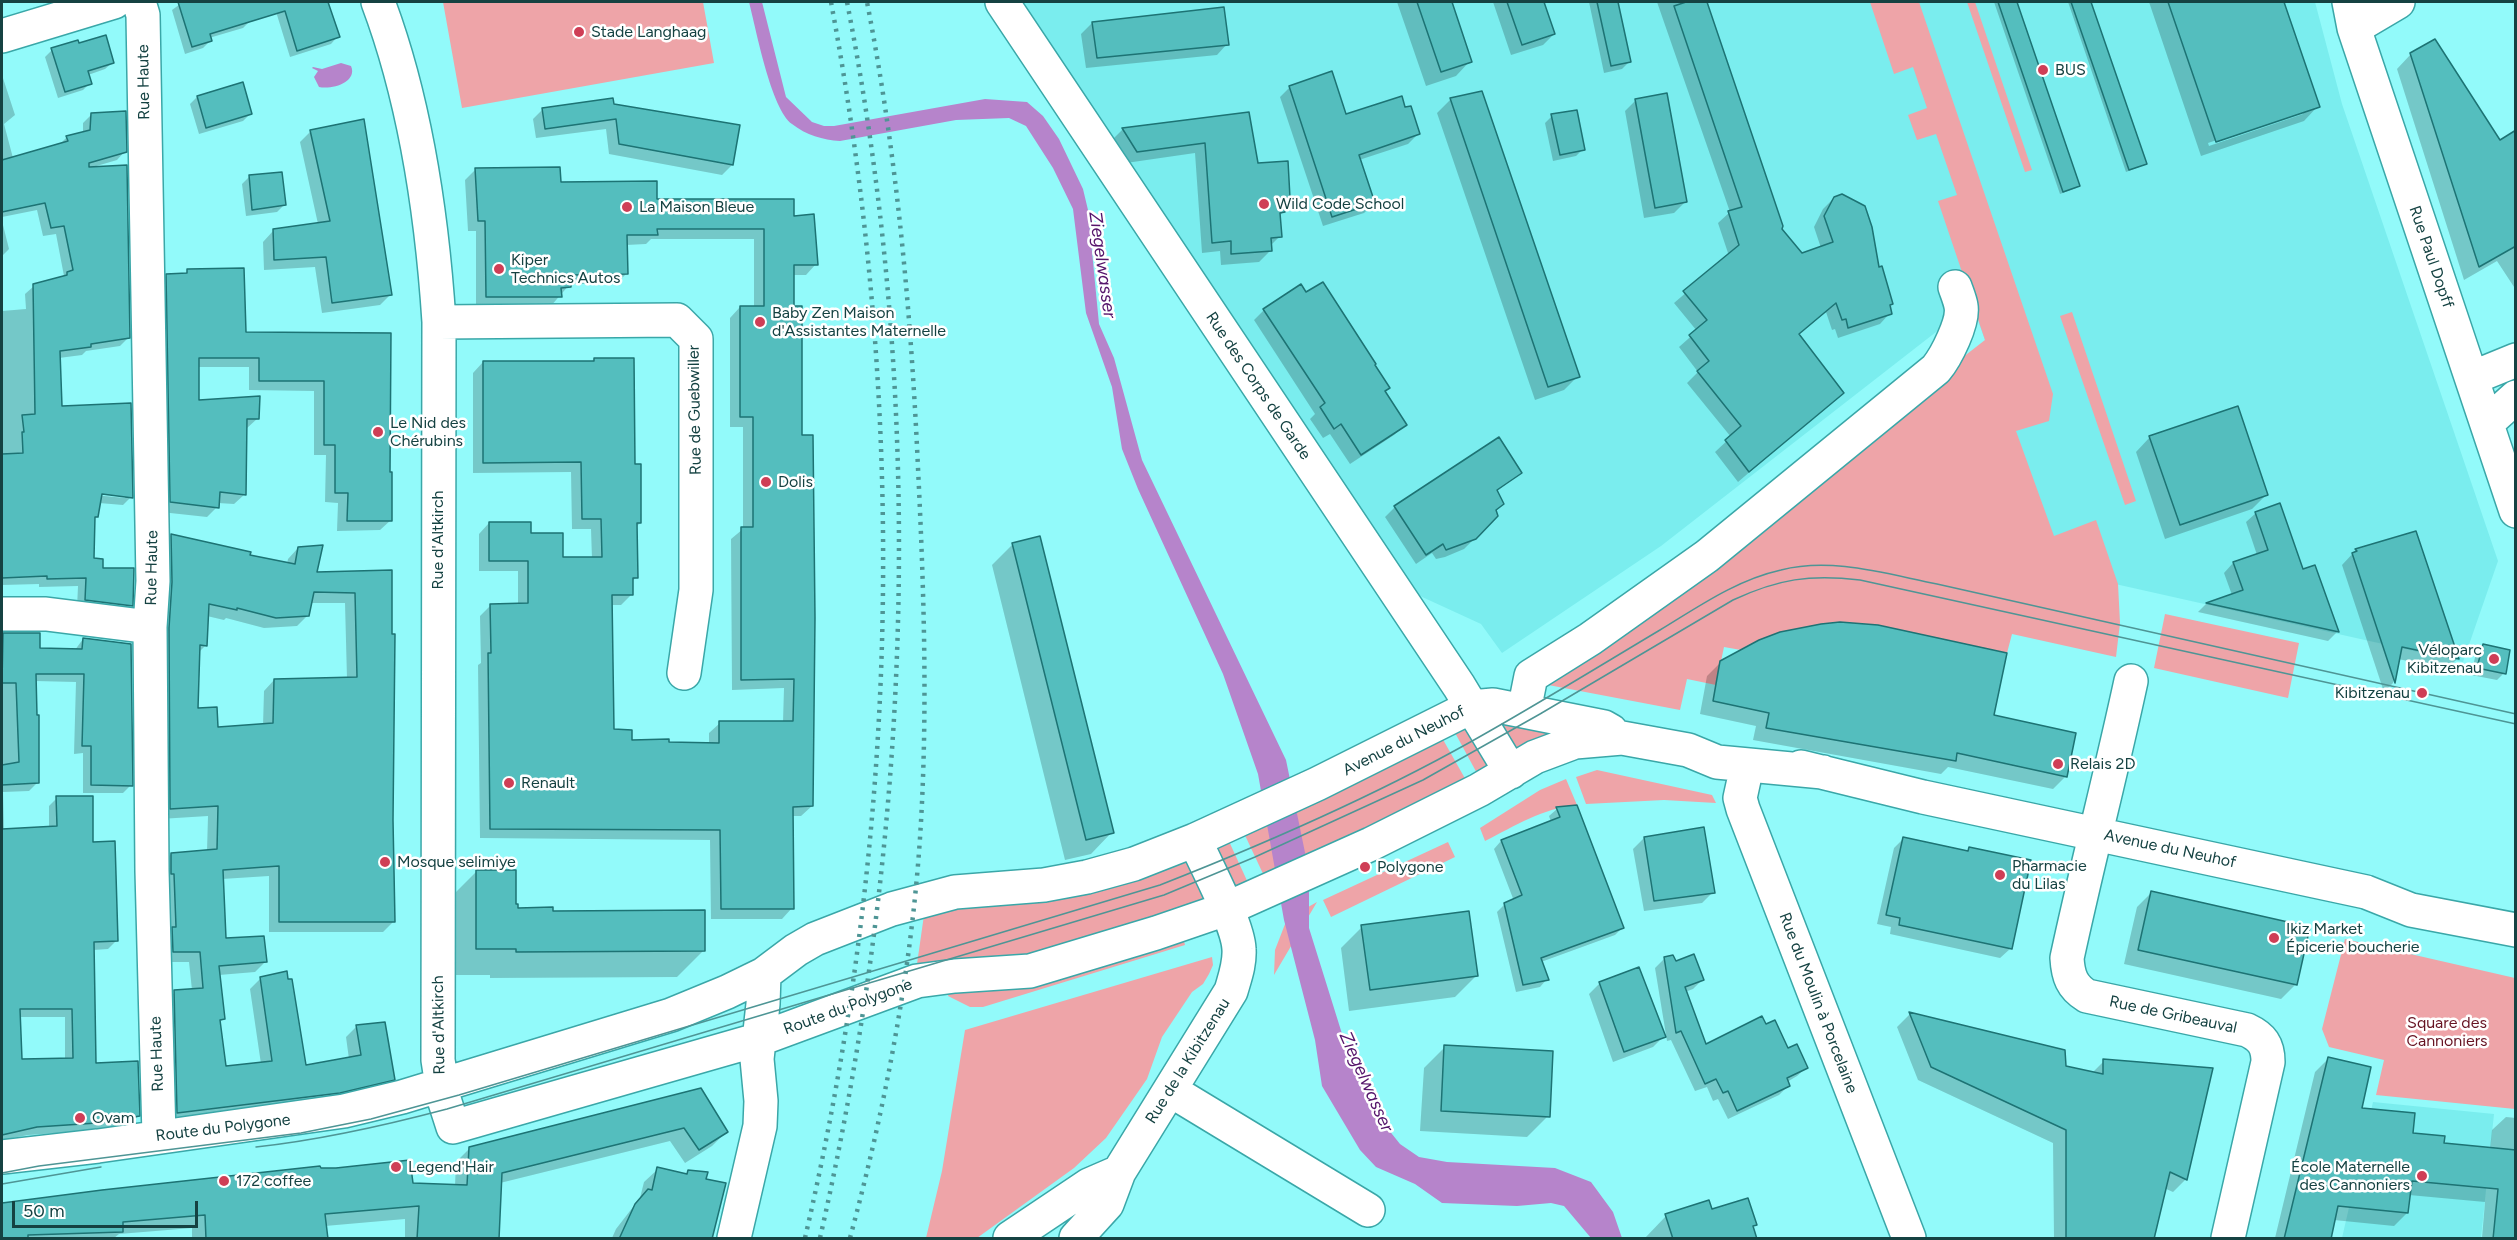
<!DOCTYPE html>
<html>
<head>
<meta charset="utf-8">
<style>
  body { margin:0 }
  #map { position:relative; width:2517px; height:1240px; overflow:hidden; background:#92fafa; font-family:Figtree,sans-serif }
  canvas { display:block }
  .frame { position:absolute; inset:0; border:3px solid #154242; pointer-events:none }
  .scale { position:absolute; left:12px; top:1201px; width:186px; height:27px; box-sizing:border-box; border:3px solid #154242; border-top:0; padding-left:8px; font-size:18px; line-height:21px; white-space:nowrap; color:#154242; -webkit-text-stroke:4px #fff; paint-order:stroke }
</style>
</head>
<body>
<div id="map">
<canvas width="2517" height="1240"></canvas>
<div class="frame"></div>
<div class="scale">50 m</div>
</div>
<script>
const c = document.querySelector('canvas').getContext('2d');
c.lineJoin = 'round';
function fill(path, color) {
  c.fillStyle = color;
  c.fill(path, 'evenodd');
}
function strokePath(path, color, width, dash) {
  c.strokeStyle = color;
  c.lineWidth = width;
  c.lineCap = dash ? 'butt' : 'round';
  c.setLineDash(dash || []);
  c.stroke(path);
}
function write(font, color, halo, rows, align = 'center') {
  c.font = font + ' Figtree,sans-serif';
  c.lineWidth = 5;
  c.setLineDash([]);
  c.textBaseline = 'middle';
  c.strokeStyle = halo;
  c.fillStyle = color;
  for (const [text, x, y, turn = 0] of rows) {
    c.save();
    c.translate(x, y);
    c.rotate((+turn || 0) * Math.PI / 180);
    c.textAlign = isNaN(turn) ? turn : align;
    if (halo) c.strokeText(text, 0, 0);
    c.fillText(text, 0, 0);
    c.restore();
  }
}
const built = new Path2D(`
  M1023,2H2315L2342,104L2498,561L2463,662L1977,553L1985,340L1972,304L1661,546L1502,653L1481,624L1407,590Z
  M2373,1102L2494,1114L2481,1238H2342Z`);
const green = new Path2D(`
  M443,2H703L714,63L462,108Z
  M1870,2H1919L2053,394L2049,421L2016,431L2054,536L2096,520L2118,584L2120,623L2116,657L2012,634L2007,653L1878,625L1840,622L1821,624L1780,632L1741,650L1724,647L1716,685L1687,679L1680,710L1543,684L1985,340L1938,201L1957,195L1936,134L1917,140L1908,115L1927,108L1913,67L1894,74Z
  M1967,2H1975L2032,170L2025,172Z
  M2072,312L2136,501L2125,505L2060,316Z
  M2165,614L2299,643L2288,698L2154,668Z
  M1497,717L1577,729L1521,750L1514,747Z
  M1464,727L1487,761L1485,770L1479,777L1453,729Z
  M1441,736L1467,782L1265,878L1243,831Z
  M1597,770L1712,795L1716,803L1664,800L1586,804L1576,777Z
  M1566,779L1577,805C1543,808 1515,826 1485,841L1480,828L1540,790Z
  M1227,837L1249,885L1234,890L1217,852V847Z
  M1448,842L1455,857L1331,917L1323,900Z
  M1186,861L1205,903L1044,958L915,978L924,915Z
  M1317,902L1274,975L1275,950L1287,919Z
  M1182,934L1185,945L983,1007H970L948,996L950,987Z
  M2345,939L2515,978V1109L2376,1095L2384,1060L2329,1047L2322,1029Z
  M1212,957L1213,965L1209,974L1203,984L1192,992L1162,1037L1147,1079L1106,1138L1074,1168L977,1238H926L942,1171L965,1030Z`);
const water = new Path2D(`
  M749,2H762L786,97L812,122L824,126H834L985,99L1027,102L1043,116L1059,139L1083,189L1088,210L1099,324L1114,358L1142,460L1286,760L1309,872V928L1343,1037L1370,1100L1384,1124L1400,1144L1419,1157L1447,1162L1555,1168L1591,1182L1613,1212L1622,1238H1591L1564,1206L1551,1203L1517,1206L1442,1203L1415,1184L1376,1167L1360,1150L1322,1086L1315,1040L1284,920L1258,774L1223,674L1138,489L1122,449L1112,387L1086,313L1073,209L1053,168L1026,126L1009,118L956,120L840,141C823,140 806,135 792,124C771,109 756,29 749,2Z
  M341,63L351,66C358,82 332,90 319,87L314,77L318,71L312,68L313,67L322,69Z`);
const shadow = new Path2D(`
  M183,2H244L250,21L243,28L209,38L210,41L203,48L185,54L172,10Z
  M273,2H327L338,36L331,44L290,57Z
  M1397,2H1450L1470,61L1456,76L1426,86Z
  M1493,2H1543L1554,34L1543,45L1511,55Z
  M1589,2H1617L1630,61L1622,69L1604,73Z
  M1657,2H1705L1781,226L1780,229L1801,254L1821,248L1814,227L1823,209L1834,198L1877,269L1890,313L1880,324L1838,338L1835,329L1832,330L1826,312L1797,335L1842,393L1738,482L1715,452L1731,437L1687,383L1698,372L1679,347L1697,331L1674,303L1729,256L1718,223L1730,212Z
  M1994,2H2016L2079,185L2076,188L2060,194Z
  M2068,2H2089L2145,163L2142,166L2126,172Z
  M2149,2H2282L2318,106L2304,121L2201,156ZM2303,111V114L2209,146L2208,143Z
  M1092,23L1227,44L1217,55L1086,68L1081,34Z
  M79,45L113,62L105,69L88,75L90,83L83,90L58,98L45,57L52,50Z
  M2411,54L2500,142L2516,132V290L2497,261L2464,280L2397,69Z
  M2,75L15,115L4,124L13,158L58,146L67,137L83,133V123L92,114L125,151L117,160L93,167L128,338L120,346L86,351L82,355L59,358L61,407L131,497L123,505L99,503L97,516L93,520V560L131,605L123,614L77,608L78,586L39,587V584L2,585V311L26,309L25,294L34,286L64,276L56,234L43,236L37,210L2,217ZM95,492L125,495V498L94,495Z
  M1290,87L1345,116L1404,109L1418,134L1408,144L1359,160L1374,203L1364,213L1323,226L1280,97Z
  M1481,93L1578,376L1564,390L1535,400L1437,113L1450,100Z
  M197,97L250,114L243,121L199,134L190,104Z
  M1636,100L1685,202L1674,213L1644,218L1625,111Z
  M613,106L732,165L722,175L609,154L606,129L536,138L533,119L543,109Z
  M1248,113L1256,164L1288,197L1282,203L1283,212L1279,216L1280,236L1270,246V251L1259,262L1221,265L1220,251L1202,253L1195,153L1126,163L1112,140L1123,129Z
  M1552,116L1583,149L1576,156L1553,161L1545,123Z
  M311,131L391,294L380,305L322,313L315,267L264,270L263,242L273,231L318,224L300,142Z
  M476,169L656,201L793,218L816,264L806,275H793L792,307L801,437L812,806L801,816H792V908L782,919H711L710,840L480,838L478,665L481,663L480,616L491,605H518V571H479V534L489,523L529,534L561,559H592L591,529H572L571,472L473,473V373L483,362H591L594,359L634,466L640,523L636,527L637,577L631,582L632,594L621,605H611L612,731L631,741L709,744V733L720,723L783,722L784,688L732,690L731,539L743,529V427H730V318L740,307H754V239H651L646,244L626,245V274L616,284H570L550,307H476V231H468L465,180Z
  M249,177L284,205L277,212L246,216L242,184Z
  M2,221L9,249L2,256Z
  M188,271L245,333L389,335L388,473L391,520L380,530L337,531L338,503L325,502L326,455H314V391L249,390V367H198L197,402L258,418L246,429L245,494L234,504L218,503L217,507L207,517L161,512L157,286L167,275H183Z
  M1264,310L1383,393L1405,425L1394,435L1350,464L1330,434L1323,438L1310,419L1315,414L1254,320Z
  M2150,437L2267,494L2252,509L2165,539L2136,452Z
  M1520,473L1496,492L1502,504L1475,538L1464,549L1445,557L1436,559L1432,553L1416,564L1385,517L1395,507Z
  M2256,513L2302,571L2315,567L2337,632L2328,641L2198,612L2206,604L2232,595L2224,573L2233,563L2257,555L2246,522Z
  M2415,533L2457,659L2447,669L2398,659L2393,683L2384,692L2342,565L2356,550Z
  M171,535L248,556L287,564L288,559L298,548L316,574L391,571L394,921L383,932H269V876L222,879L225,940L266,961L255,972L219,975L223,1019L219,1023L224,1068L261,1064L250,989L261,978L304,1066L349,1059L346,1037L356,1027L393,1079L382,1090L167,1123L164,1003L175,992L192,990L189,962H163L161,865L171,854L207,851L208,816L160,819L161,546ZM310,603H345L347,679L274,680L264,691L263,726L216,729L196,710L199,652L206,645L207,616L224,620L226,618L264,628L297,626L308,615Z
  M1013,544L1112,832L1091,854L1065,860L992,565Z
  M3,634L38,650H75L83,639L131,785L123,793H83V753L74,754L76,682L35,681L37,783L29,791L3,792L4,830L49,828V806L57,798L92,843L116,941L108,949L93,950L94,1064L138,1116L130,1124L87,1131L28,1135L2,1140V636ZM19,1017H65V1060L20,1061Z
  M2483,646L2504,673L2497,680L2471,675L2476,653Z
  M1721,662L1992,716L2066,776L2053,789L1948,767L1941,774L1753,740L1756,726L1700,714L1707,676Z
  M1557,809L1622,928L1615,935L1541,962L1547,979L1540,987L1516,992L1497,912L1505,904L1514,901L1494,849L1501,841L1551,822L1549,816Z
  M1644,838L1713,892L1702,903L1644,911L1633,849Z
  M1904,838L1966,852L1970,849L2010,949L2000,958L1890,934L1891,927L1877,924L1894,848Z
  M476,872L517,909L552,913L704,950L677,977L490,978V975H450V898Z
  M2151,893L2308,928L2295,985L2281,999L2124,964L2137,907Z
  M1362,927L1477,975L1455,997L1349,1011L1341,948Z
  M1664,959L1702,980L1693,989L1685,992L1705,1046L1765,1026L1807,1067L1797,1076L1787,1082L1788,1086L1779,1095L1728,1119L1718,1099L1713,1101L1707,1087L1695,1091L1671,1040L1667,1041L1655,968Z
  M1600,983L1664,1036L1653,1047L1613,1062L1589,994Z
  M1910,1014L2064,1067L2092,1073L2104,1061L2186,1179L2173,1192L2164,1188L2152,1238H2054L2053,1143L1918,1080L1897,1027Z
  M1445,1047L1548,1116L1527,1137L1420,1131L1424,1068Z
  M2328,1059L2360,1109L2411,1134L2443,1144L2490,1149L2492,1130L2506,1117L2516,1118V1238H2482L2485,1202L2409,1195L2407,1213L2394,1226L2334,1220L2329,1238H2275L2315,1072Z
  M700,1090L726,1132L712,1146L685,1163L670,1141L500,1183L497,1238H405V1219L325,1226L272,1238H192V1228L119,1234L114,1238H2V1204L34,1199L320,1170L412,1184L455,1186L456,1162L470,1148Z
  M658,1169L685,1175L688,1172L705,1180L710,1238H612L616,1229L640,1198L644,1182Z
  M1711,1211L1755,1224L1752,1227L1755,1238H1645L1666,1216Z`);
const building = new Path2D(`
  M178,2H328L340,37L297,51L285,11L210,34L212,41L192,47Z
  M1417,2H1452L1472,62L1441,72Z
  M1507,2H1544L1555,34L1522,45Z
  M1597,2H1618L1631,62L1611,66Z
  M1686,2H1707L1783,226L1782,229L1802,253L1833,242L1824,216L1834,197L1842,194L1865,206L1872,227L1879,267L1882,266L1893,304L1890,305L1892,314L1848,328L1846,319L1842,320L1836,303L1799,334L1844,393L1749,472L1725,440L1741,426L1697,371L1709,361L1689,335L1707,320L1683,291L1739,245L1728,211L1742,207L1674,6Z
  M1998,2H2017L2080,186L2063,192Z
  M2071,2H2091L2147,164L2129,170Z
  M2168,2H2284L2320,107L2216,142Z
  M1224,7L1229,45L1097,58L1092,22Z
  M106,35L114,63L88,71L92,84L65,92L51,48L78,40L79,43Z
  M2435,39L2500,140L2516,130V246L2479,267L2410,53Z
  M1332,71L1346,114L1402,96L1405,107L1411,106L1420,134L1359,155L1375,203L1332,217L1289,86Z
  M243,82L252,114L206,128L197,96Z
  M1482,91L1580,377L1548,387L1450,98Z
  M1667,93L1687,202L1655,208L1635,99Z
  M613,98L614,104L740,125L733,165L619,144L616,119L545,129L542,108Z
  M1577,110L1585,150L1560,155L1551,114Z
  M126,111L127,152L89,163V167L127,165L130,338L91,344V347L60,351L62,406L131,403L133,498L102,494L98,517H95L94,558L103,559V568H134L133,606L85,600L86,578L47,579V576L2,578V454L23,453L22,432H24L22,415L35,414L33,284L67,275V272L73,270L64,226L51,228L45,203L2,212V160L68,141L66,136L90,130L91,113Z
  M1249,112L1258,163L1288,161L1290,198H1284L1285,212L1280,213L1282,237L1271,238L1272,251L1231,254V241L1212,243L1205,143L1137,152L1122,128Z
  M364,119L392,295L332,303L326,257L274,260L273,229L330,221L310,130Z
  M560,167L561,182L657,181V199H794V216L814,214L818,265H794V306H802V435H813L815,618L813,806L793,807L794,909H721L720,830L490,829L488,653H491L490,604L528,603V561H489V522H531V533H563V557H602L601,519H582L581,462L483,463V361H594V358H634L635,464H641V523H637L638,578H633V595H612L614,729L632,730V740L669,739V742L719,743V721H793L794,679L741,680V527H753V417H740V306H764V229H657L658,235H627L628,274L571,275V287L561,288L562,297H486L485,221H478L475,168Z
  M282,172L286,205L252,210L249,175Z
  M244,268L246,332L391,333L390,472H392V521H347L348,493H335V445H324V381H259V358H199V400L260,396L259,419H247L246,495L220,492L219,508L170,502L166,274L187,273V269Z
  M1323,282L1376,364L1375,365L1390,388L1385,391L1407,425L1361,455L1341,424L1334,429L1320,407L1325,403L1263,309L1301,284L1306,292Z
  M2238,406L2268,495L2180,525L2149,436Z
  M1499,437L1522,473L1497,490L1504,504L1496,510L1498,516L1476,539L1446,550L1443,544L1426,555L1394,506Z
  M2280,503L2303,569L2315,565L2339,632L2206,603L2243,590L2233,562L2268,550L2255,512Z
  M2416,531L2459,659L2402,647L2395,683L2352,553L2357,551L2355,549Z
  M171,534L251,552L250,555L295,564L298,547L323,545L317,572L392,570V634H395L393,820L395,922H279V866L223,870L226,938L264,936L267,962L219,966L225,1019L220,1020L226,1066L272,1061L260,977L287,971L288,979H292L306,1065L361,1055L356,1025L385,1022L395,1080L340,1093L177,1113L174,990L203,988L200,952H173L172,927H176L174,874H171V853L217,849L218,806L170,809L169,628L172,582ZM314,592L355,593L357,677L274,679L273,723L218,727L217,707L198,708L200,645L207,646L209,604L237,610V608L276,618L309,616Z
  M1040,536L1114,833L1086,840L1012,543Z
  M1840,622L1878,625L2007,653L1994,715L2076,733L2067,777L1957,753L1956,761L1766,728L1769,713L1713,701L1720,661L1759,640L1780,632L1821,624Z
  M3,633H40V648L82,649L83,638L131,644L133,786L91,785V746H82L84,674H36L37,715H39V783L2,785V765L19,762L16,683H2Z
  M2483,644L2510,650L2506,674L2477,668Z
  M56,796H93V842L115,841L118,941L94,942L96,1063L138,1061L140,1116L97,1123L37,1127L2,1135V829L57,826ZM20,1009H72L73,1058L22,1059Z
  M1577,805L1624,928L1541,958L1549,980L1523,985L1504,903L1522,895L1501,840L1560,817L1556,807Z
  M1704,827L1715,893L1654,901L1644,837Z
  M1903,837L1968,851L1969,847L2031,860L2012,949L1899,925L1900,918L1886,915Z
  M476,870H516V904H518V908L553,907V911L705,910V951L516,952V949H476Z
  M2151,891L2310,927L2297,985L2138,950Z
  M1469,911L1478,976L1370,990L1361,925Z
  M1694,954L1704,980L1685,987L1706,1044L1762,1016L1766,1024L1775,1020L1788,1048L1797,1044L1808,1068L1787,1078L1790,1086L1737,1111L1728,1091L1723,1093L1716,1079L1705,1084L1681,1031L1676,1033L1664,957L1673,955L1676,961Z
  M1639,967L1666,1037L1624,1052L1599,982Z
  M1909,1012L2065,1050L2066,1066L2103,1074V1059L2213,1068L2187,1180L2170,1172L2154,1239H2066V1130L1931,1067Z
  M1444,1045L1553,1051L1550,1117L1441,1111Z
  M2328,1057L2371,1067L2362,1108L2415,1113L2413,1133L2445,1136L2444,1143L2516,1150V1239H2493L2498,1189L2412,1181L2408,1213L2338,1206L2331,1239H2284Z
  M701,1088L728,1132L699,1150L684,1128L502,1173L499,1239H417L419,1206L325,1214L328,1239H206L205,1215L123,1222V1232L28,1235V1239H2V1203L102,1190L320,1166L321,1168H336L410,1160L413,1183L467,1185L469,1147Z
  M657,1167L687,1174L688,1170L708,1172L706,1179L726,1183L712,1239H619L635,1204L648,1189L652,1190Z
  M1748,1198L1757,1225L1753,1226L1757,1239H1673L1665,1214L1709,1200L1712,1209Z`);
const minor = new Path2D(`
  M139,2L143,15L153,581L150,627L152,871L159,1136
  M378,2C416,103 432,214 439,322L438,1060L444,1099L453,1127L760,1039L917,981L955,976L1030,971L1156,933L1226,909L1371,844L1479,790L1535,757L1575,742L1622,738L1688,750L1717,762L1823,772
  M1002,2L1459,686L1511,772
  M2349,2L2354,28L2516,511
  M2354,28L2398,2
  M2,36L114,2
  M439,322L677,320L696,339V590L684,673
  M2472,378L2516,360
  M2487,423L2516,397
  M2,614H46L150,627
  M2131,681C2111,774 2087,865 2067,958C2068,976 2072,987 2087,996L2247,1030C2262,1037 2268,1045 2268,1062L2228,1238
  M1524,711L1531,676L1590,639L1707,556L1936,369C1946,357 1964,322 1961,306C1960,300 1957,293 1955,287
  M1747,766L1740,798L1743,809L1909,1238
  M1801,767L1923,797L2338,886L2366,892L2411,910L2516,930
  M1170,1090L1368,1210
  M2,1157L98,1146L344,1111L402,1097L671,1015L727,992L764,974L796,950L815,939L892,909L955,892L1044,885L1087,877L1134,864L1195,840L1317,784L1471,707L1493,705L1604,727L1611,731
  M734,1238L760,1126L761,1101L757,1059L763,1004L764,974
  M1010,1238L1089,1185L1119,1172
  M1076,1238L1107,1204L1119,1172L1231,991C1235,977 1240,964 1239,949C1238,924 1206,866 1195,840`);
const tram = new Path2D(`
  M256,1147C321,1140 383,1126 447,1109L1164,895L1255,857L1423,780L1540,714L1733,600C1778,579 1810,574 1860,580L2516,724
  M2,1173L39,1166L301,1133L371,1119L459,1095L1160,885C1272,841 1384,792 1488,732C1546,699 1603,664 1660,630C1698,607 1736,580 1781,570C1832,557 1886,574 1937,584L2516,714
  M2,1184L101,1167`);
const rail = new Path2D(`
  M805,1238C900,829 908,415 831,2
  M820,1238C912,833 927,411 847,2
  M850,1238C885,1108 911,973 920,838C928,715 924,591 918,468C911,312 897,156 867,2`);
const markers = [
  [579,32,6,"#cf3e56"],
  [2043,70,6,"#cf3e56"],
  [1264,204,6,"#cf3e56"],
  [627,207,6,"#cf3e56"],
  [499,269,6,"#cf3e56"],
  [760,322,6,"#cf3e56"],
  [378,432,6,"#cf3e56"],
  [766,482,6,"#cf3e56"],
  [2494,659,6,"#cf3e56"],
  [2422,693,6,"#cf3e56"],
  [2058,764,6,"#cf3e56"],
  [509,783,6,"#cf3e56"],
  [385,862,6,"#cf3e56"],
  [1365,867,6,"#cf3e56"],
  [2000,875,6,"#cf3e56"],
  [2274,938,6,"#cf3e56"],
  [80,1118,6,"#cf3e56"],
  [396,1167,6,"#cf3e56"],
  [2422,1176,6,"#cf3e56"],
  [224,1181,6,"#cf3e56"]
];
const poiNames = [
  ["Stade Langhaag",591,32],
  ["BUS",2055,70],
  ["Wild Code School",1276,204],
  ["La Maison Bleue",639,207],
  ["Kiper",511,260],
  ["Technics Autos",511,278],
  ["Baby Zen Maison",772,313],
  ["d'Assistantes Maternelle",772,331],
  ["Le Nid des",390,423],
  ["Chérubins",390,441],
  ["Dolis",778,482],
  ["Véloparc",2482,650,"right"],
  ["Kibitzenau",2482,668,"right"],
  ["Kibitzenau",2410,693,"right"],
  ["Relais 2D",2070,764],
  ["Renault",521,783],
  ["Mosque selimiye",397,862],
  ["Pharmacie",2012,866],
  ["du Lilas",2012,884],
  ["Polygone",1377,867],
  ["Ikiz Market",2286,929],
  ["Épicerie boucherie",2286,947],
  ["Ovam",92,1118],
  ["Legend'Hair",408,1167],
  ["École Maternelle",2410,1167,"right"],
  ["des Cannoniers",2410,1185,"right"],
  ["172 coffee",236,1181]
];
const streetNames = [
  ["Rue Haute",144,82,-91],
  ["Rue Paul Dopff",2431,257,71],
  ["Rue des Corps de Garde",1258,386,56],
  ["Rue de Guebwiller",695,410,-91],
  ["Rue d'Altkirch",438,540,-90],
  ["Rue Haute",152,568,-89],
  ["Avenue du Neuhof",1404,741,-27],
  ["Avenue du Neuhof",2170,849,12],
  ["Rue du Moulin à Porcelaine",1818,1003,69],
  ["Route du Polygone",848,1007,-20],
  ["Rue de Gribeauval",2173,1015,12],
  ["Rue d'Altkirch",439,1025,-91],
  ["Rue Haute",157,1054,-92],
  ["Rue de la Kibitzenau",1188,1061,-58],
  ["Route du Polygone",223,1128,-7]
];
const parkNames = [
  ["Square des",2447,1023],
  ["Cannoniers",2447,1041]
];
const waterNames = [
  ["Ziegelwasser",1102,265,82],
  ["Ziegelwasser",1366,1082,66]
];
fill(built, '#7aedee');
fill(green, '#eea4a8');
fill(water, '#b684cb');
fill(shadow, '#0003');
fill(building, '#54bebe');
strokePath(building, '#1d7374', 1.5);
strokePath(minor, '#3aa7a8', 36);
strokePath(minor, '#fff', 33);
strokePath(tram, '#4e9595', 1.5);
strokePath(rail, '#4e9595', 4.5, [3, 6]);
for (const [x, y, r, color] of markers) {
  const dot = new Path2D();
  dot.arc(x, y, r, 0, 2 * Math.PI);
  c.fillStyle = color;
  c.fill(dot);
  strokePath(dot, '#fff', 2);
}
write('16px', '#154242', '#fff', poiNames, 'left');
write('16px', '#154242', '#fff', streetNames);
write('16px', '#671423', '#fff', parkNames);
write('italic 18px', '#55156b', '#fff', waterNames);
</script>
</body>
</html>
